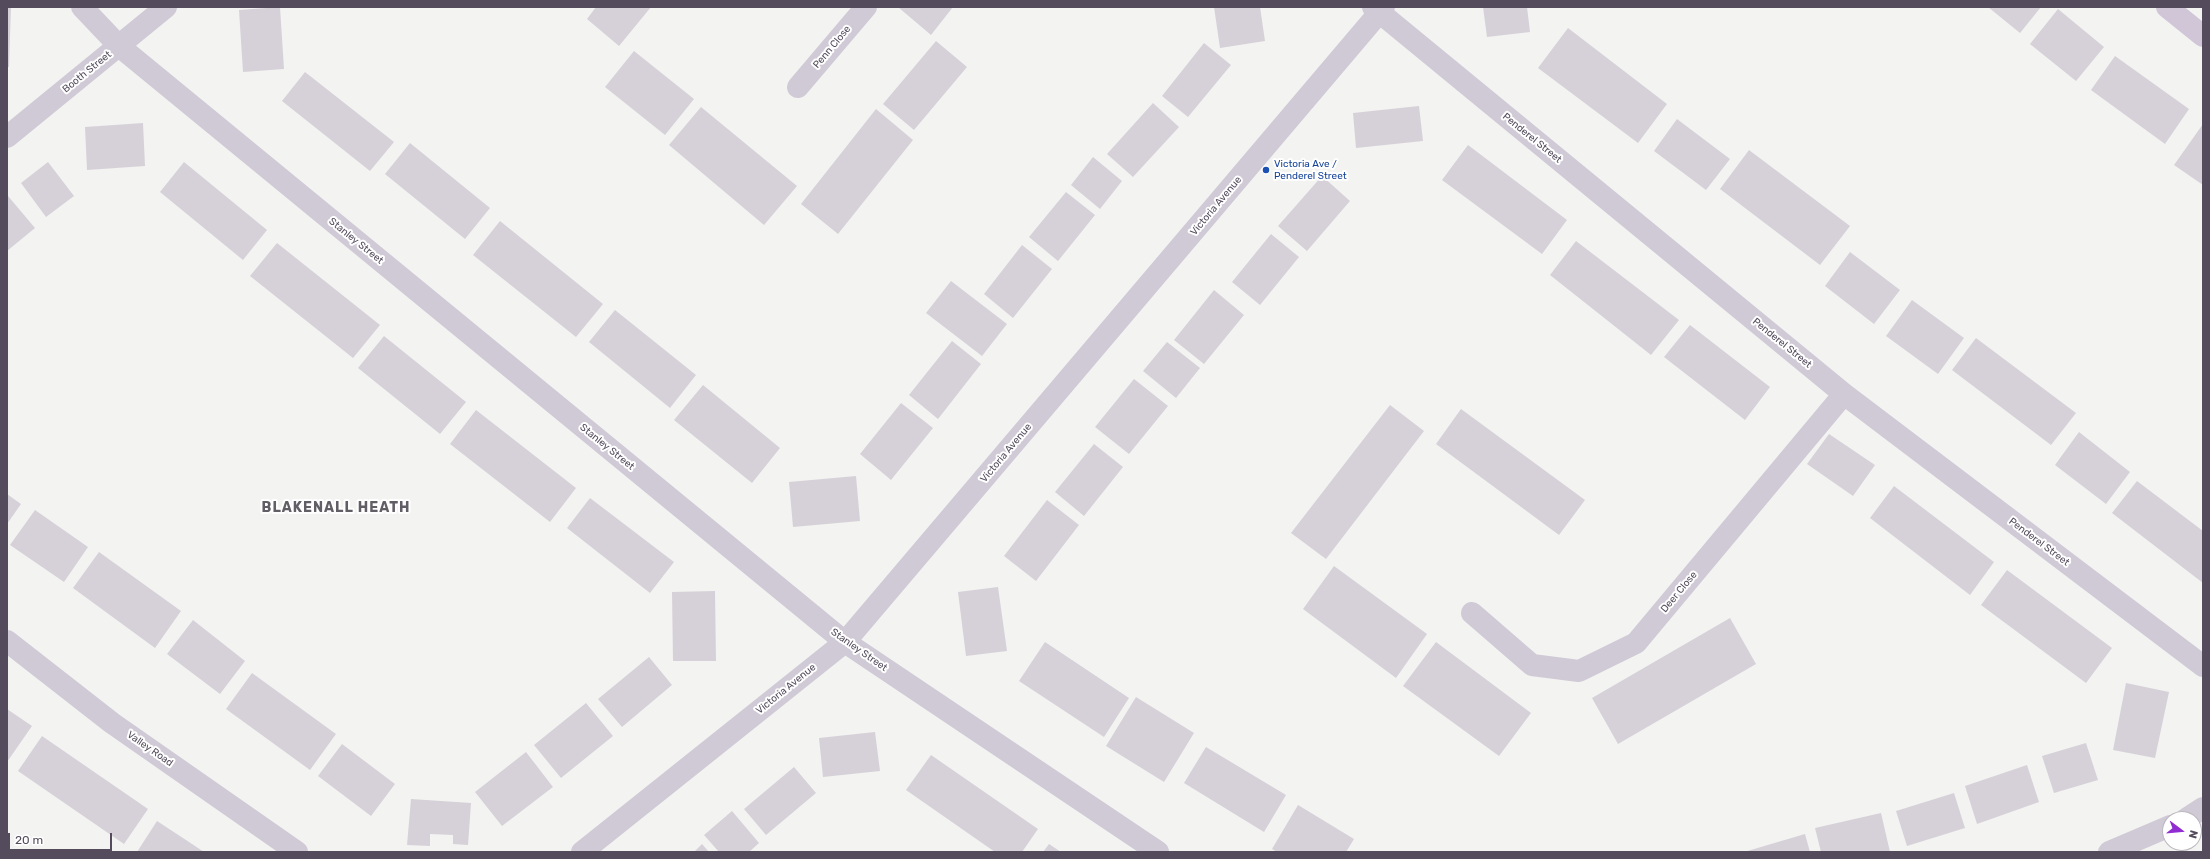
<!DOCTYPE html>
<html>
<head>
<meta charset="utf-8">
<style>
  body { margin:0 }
  #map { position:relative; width:2210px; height:859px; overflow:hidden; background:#f3f3f1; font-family:Rubik,sans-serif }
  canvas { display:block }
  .frame { position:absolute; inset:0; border:8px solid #544b5c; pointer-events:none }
  .north { position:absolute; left:2162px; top:811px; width:40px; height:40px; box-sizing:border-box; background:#fff; border:1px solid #bbb7be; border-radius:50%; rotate:106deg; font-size:11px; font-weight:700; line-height:16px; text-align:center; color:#544b5c }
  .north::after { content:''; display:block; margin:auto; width:14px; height:18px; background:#912cd2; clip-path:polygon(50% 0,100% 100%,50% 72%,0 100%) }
  .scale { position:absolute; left:8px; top:833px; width:104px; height:18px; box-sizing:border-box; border:2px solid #544b5c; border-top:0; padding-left:5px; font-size:12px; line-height:14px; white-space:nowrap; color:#544b5c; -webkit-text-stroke:3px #fff; paint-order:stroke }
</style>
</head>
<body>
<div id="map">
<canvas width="2210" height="859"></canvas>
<div class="frame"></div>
<div class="north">N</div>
<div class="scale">20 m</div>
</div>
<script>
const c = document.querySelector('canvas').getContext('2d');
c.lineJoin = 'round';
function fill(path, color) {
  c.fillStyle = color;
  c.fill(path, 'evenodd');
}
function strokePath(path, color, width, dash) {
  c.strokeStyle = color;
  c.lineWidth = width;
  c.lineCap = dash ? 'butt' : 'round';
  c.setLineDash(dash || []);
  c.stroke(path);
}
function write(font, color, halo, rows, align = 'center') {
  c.font = font + ' Rubik,sans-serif';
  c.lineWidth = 4;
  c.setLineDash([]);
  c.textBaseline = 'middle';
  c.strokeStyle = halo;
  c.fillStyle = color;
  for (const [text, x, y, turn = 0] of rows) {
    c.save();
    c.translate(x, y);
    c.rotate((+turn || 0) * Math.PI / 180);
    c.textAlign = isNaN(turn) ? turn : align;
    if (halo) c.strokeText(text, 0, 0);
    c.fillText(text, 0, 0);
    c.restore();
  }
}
const building = new Path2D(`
  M7,7H11L9,67H7Z
  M280,7L284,69L243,72L239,10Z
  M596,7H651L619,46L587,19Z
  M898,7H953L931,35Z
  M1214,7H1260L1265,41L1220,48Z
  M1483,7H1527L1530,32L1487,37Z
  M1988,7H2041L2020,33Z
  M2058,9L2104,47L2076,81L2030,44Z
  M1568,28L1667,104L1638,143L1538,68Z
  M936,41L967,67L914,130L883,104Z
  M1204,43L1231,65L1188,117L1162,96Z
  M634,51L694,99L665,135L605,87Z
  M2115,56L2189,109L2165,144L2091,90Z
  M305,72L394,142L370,171L282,101Z
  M1153,103L1179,127L1133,177L1107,154Z
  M1419,106L1423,141L1356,148L1353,113Z
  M701,107L797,186L764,225L669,145Z
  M876,109L913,140L838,234L801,204Z
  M1677,119L1730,159L1706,190L1654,151Z
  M143,123L145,166L87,170L85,127Z
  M2203,124V185L2174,165Z
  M410,143L490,208L465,239L385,174Z
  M1468,145L1567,220L1542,254L1442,180Z
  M1749,150L1850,226L1820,265L1720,189Z
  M1093,157L1122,181L1100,209L1071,185Z
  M48,162L74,196L46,217L21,183Z
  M184,162L267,230L243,260L160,192Z
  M1322,176L1350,201L1307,251L1278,226Z
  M1066,192L1095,215L1058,261L1029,237Z
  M8,196L35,228L7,251V197Z
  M500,221L603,304L576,337L473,255Z
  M1271,234L1299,257L1260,305L1232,282Z
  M1576,241L1679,320L1651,355L1550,275Z
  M277,243L380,325L353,358L250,276Z
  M1022,245L1052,269L1013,318L984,294Z
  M1850,252L1900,290L1874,324L1825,286Z
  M951,281L1007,324L982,356L926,313Z
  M1214,290L1244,315L1204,364L1174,340Z
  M1912,300L1964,338L1938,374L1886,336Z
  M615,310L696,375L670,408L589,342Z
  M1690,325L1770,387L1745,420L1664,357Z
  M384,336L466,402L440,434L358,368Z
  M1976,338L2076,413L2051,445L1952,370Z
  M952,341L981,364L938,419L909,395Z
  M1167,342L1200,368L1176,398L1143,371Z
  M1134,379L1168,406L1129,454L1095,427Z
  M703,385L780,448L752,483L674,420Z
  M901,403L933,428L891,480L860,454Z
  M1390,405L1424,431L1326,559L1291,533Z
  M1461,409L1585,500L1559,535L1436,444Z
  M476,410L576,488L550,522L450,444Z
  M2079,432L2130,472L2106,504L2055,465Z
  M1829,434L1875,465L1853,496L1807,464Z
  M1094,444L1123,467L1084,516L1055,492Z
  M856,476L860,521L793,527L789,482Z
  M2137,481L2203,531V583L2112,513Z
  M1894,486L1994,562L1970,595L1870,518Z
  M7,494L21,504L7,524Z
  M590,498L674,562L650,593L567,528Z
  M1047,500L1079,525L1036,581L1004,556Z
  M35,510L88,547L64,582L10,545Z
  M99,552L181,611L155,648L73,588Z
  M1334,566L1427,634L1396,678L1303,609Z
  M2007,570L2112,648L2086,683L1981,605Z
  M998,587L1007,651L966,656L958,592Z
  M715,591L716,661H673L672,592Z
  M1730,618L1756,664L1618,744L1592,698Z
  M193,620L245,661L220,694L167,654Z
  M1045,642L1129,698L1104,737L1019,681Z
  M1436,642L1531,713L1499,756L1403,686Z
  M649,657L672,685L622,727L598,699Z
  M252,673L336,734L310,770L226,709Z
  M2126,683L2169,692L2155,758L2113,750Z
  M1136,697L1194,733L1164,782L1106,746Z
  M586,703L613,736L561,778L534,745Z
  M7,709L32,726L7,762Z
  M875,732L880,771L823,777L819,738Z
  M42,736L148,809L124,844L18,771Z
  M2086,743L2098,780L2054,793L2042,756Z
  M342,744L395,784L371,816L318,776Z
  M1206,747L1286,795L1264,832L1184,783Z
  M526,752L553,787L502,826L475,792Z
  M931,755L1038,829L1022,852H995L906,790Z
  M2027,765L2039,802L1977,824L1965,786Z
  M794,767L816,793L766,835L744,809Z
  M1954,793L1965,828L1907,846L1896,811Z
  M411,799L471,803L468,845L453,844V835L430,834V846L407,845Z
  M1298,805L1354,839L1346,852H1277L1272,849Z
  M732,811L759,843L749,852H719L704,835Z
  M1881,813L1890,852H1821L1815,828Z
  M157,821L186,840L204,852H137Z
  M1805,834L1810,852H1744Z
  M702,844L709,852H694Z
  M1049,844L1061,852H1043Z`);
const street = new Path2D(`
  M82,7L119,46L845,642L1158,852
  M1373,7L1844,394L2203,666
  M798,87L866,7
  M7,137L166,7
  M1472,613L1532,665L1579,671L1636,643L1844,394
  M7,641L112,723L297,852
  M2186,819L2203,808
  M582,852L845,642L1384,7
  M2109,852L2170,826`);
const secondary = new Path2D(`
  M2167,7L2203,36`);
const markers = [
  [1266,170,4,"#1a4fb4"]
];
const streetNames = [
  ["Penn Close",832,47,-50],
  ["Booth Street",87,72,-39],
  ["Penderel Street",1532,138,39],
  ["Victoria Avenue",1216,206,-50],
  ["Stanley Street",356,241,39],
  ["Penderel Street",1782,343,39],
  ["Stanley Street",607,447,39],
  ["Victoria Avenue",1006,453,-50],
  ["Penderel Street",2039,542,37],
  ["Deer Close",1679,592,-50],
  ["Stanley Street",859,650,35],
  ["Victoria Avenue",786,689,-39],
  ["Valley Road",150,749,35]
];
const transitNames = [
  ["Victoria Ave /",1274,164],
  ["Penderel Street",1274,176]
];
const districtNames = [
  ["BLAKENALL HEATH",336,508]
];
fill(building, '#d6d1d8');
strokePath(street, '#d0c9d6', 22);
strokePath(secondary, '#d0c6d7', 22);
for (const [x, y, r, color] of markers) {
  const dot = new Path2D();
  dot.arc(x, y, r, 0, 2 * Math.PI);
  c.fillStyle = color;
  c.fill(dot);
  strokePath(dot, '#fff', 1.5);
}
write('10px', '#544b5c', '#fff', streetNames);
write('10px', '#164399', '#fff', transitNames, 'left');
c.letterSpacing = '1px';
write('bold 14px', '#625e65', '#fff', districtNames);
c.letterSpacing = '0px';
</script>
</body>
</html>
